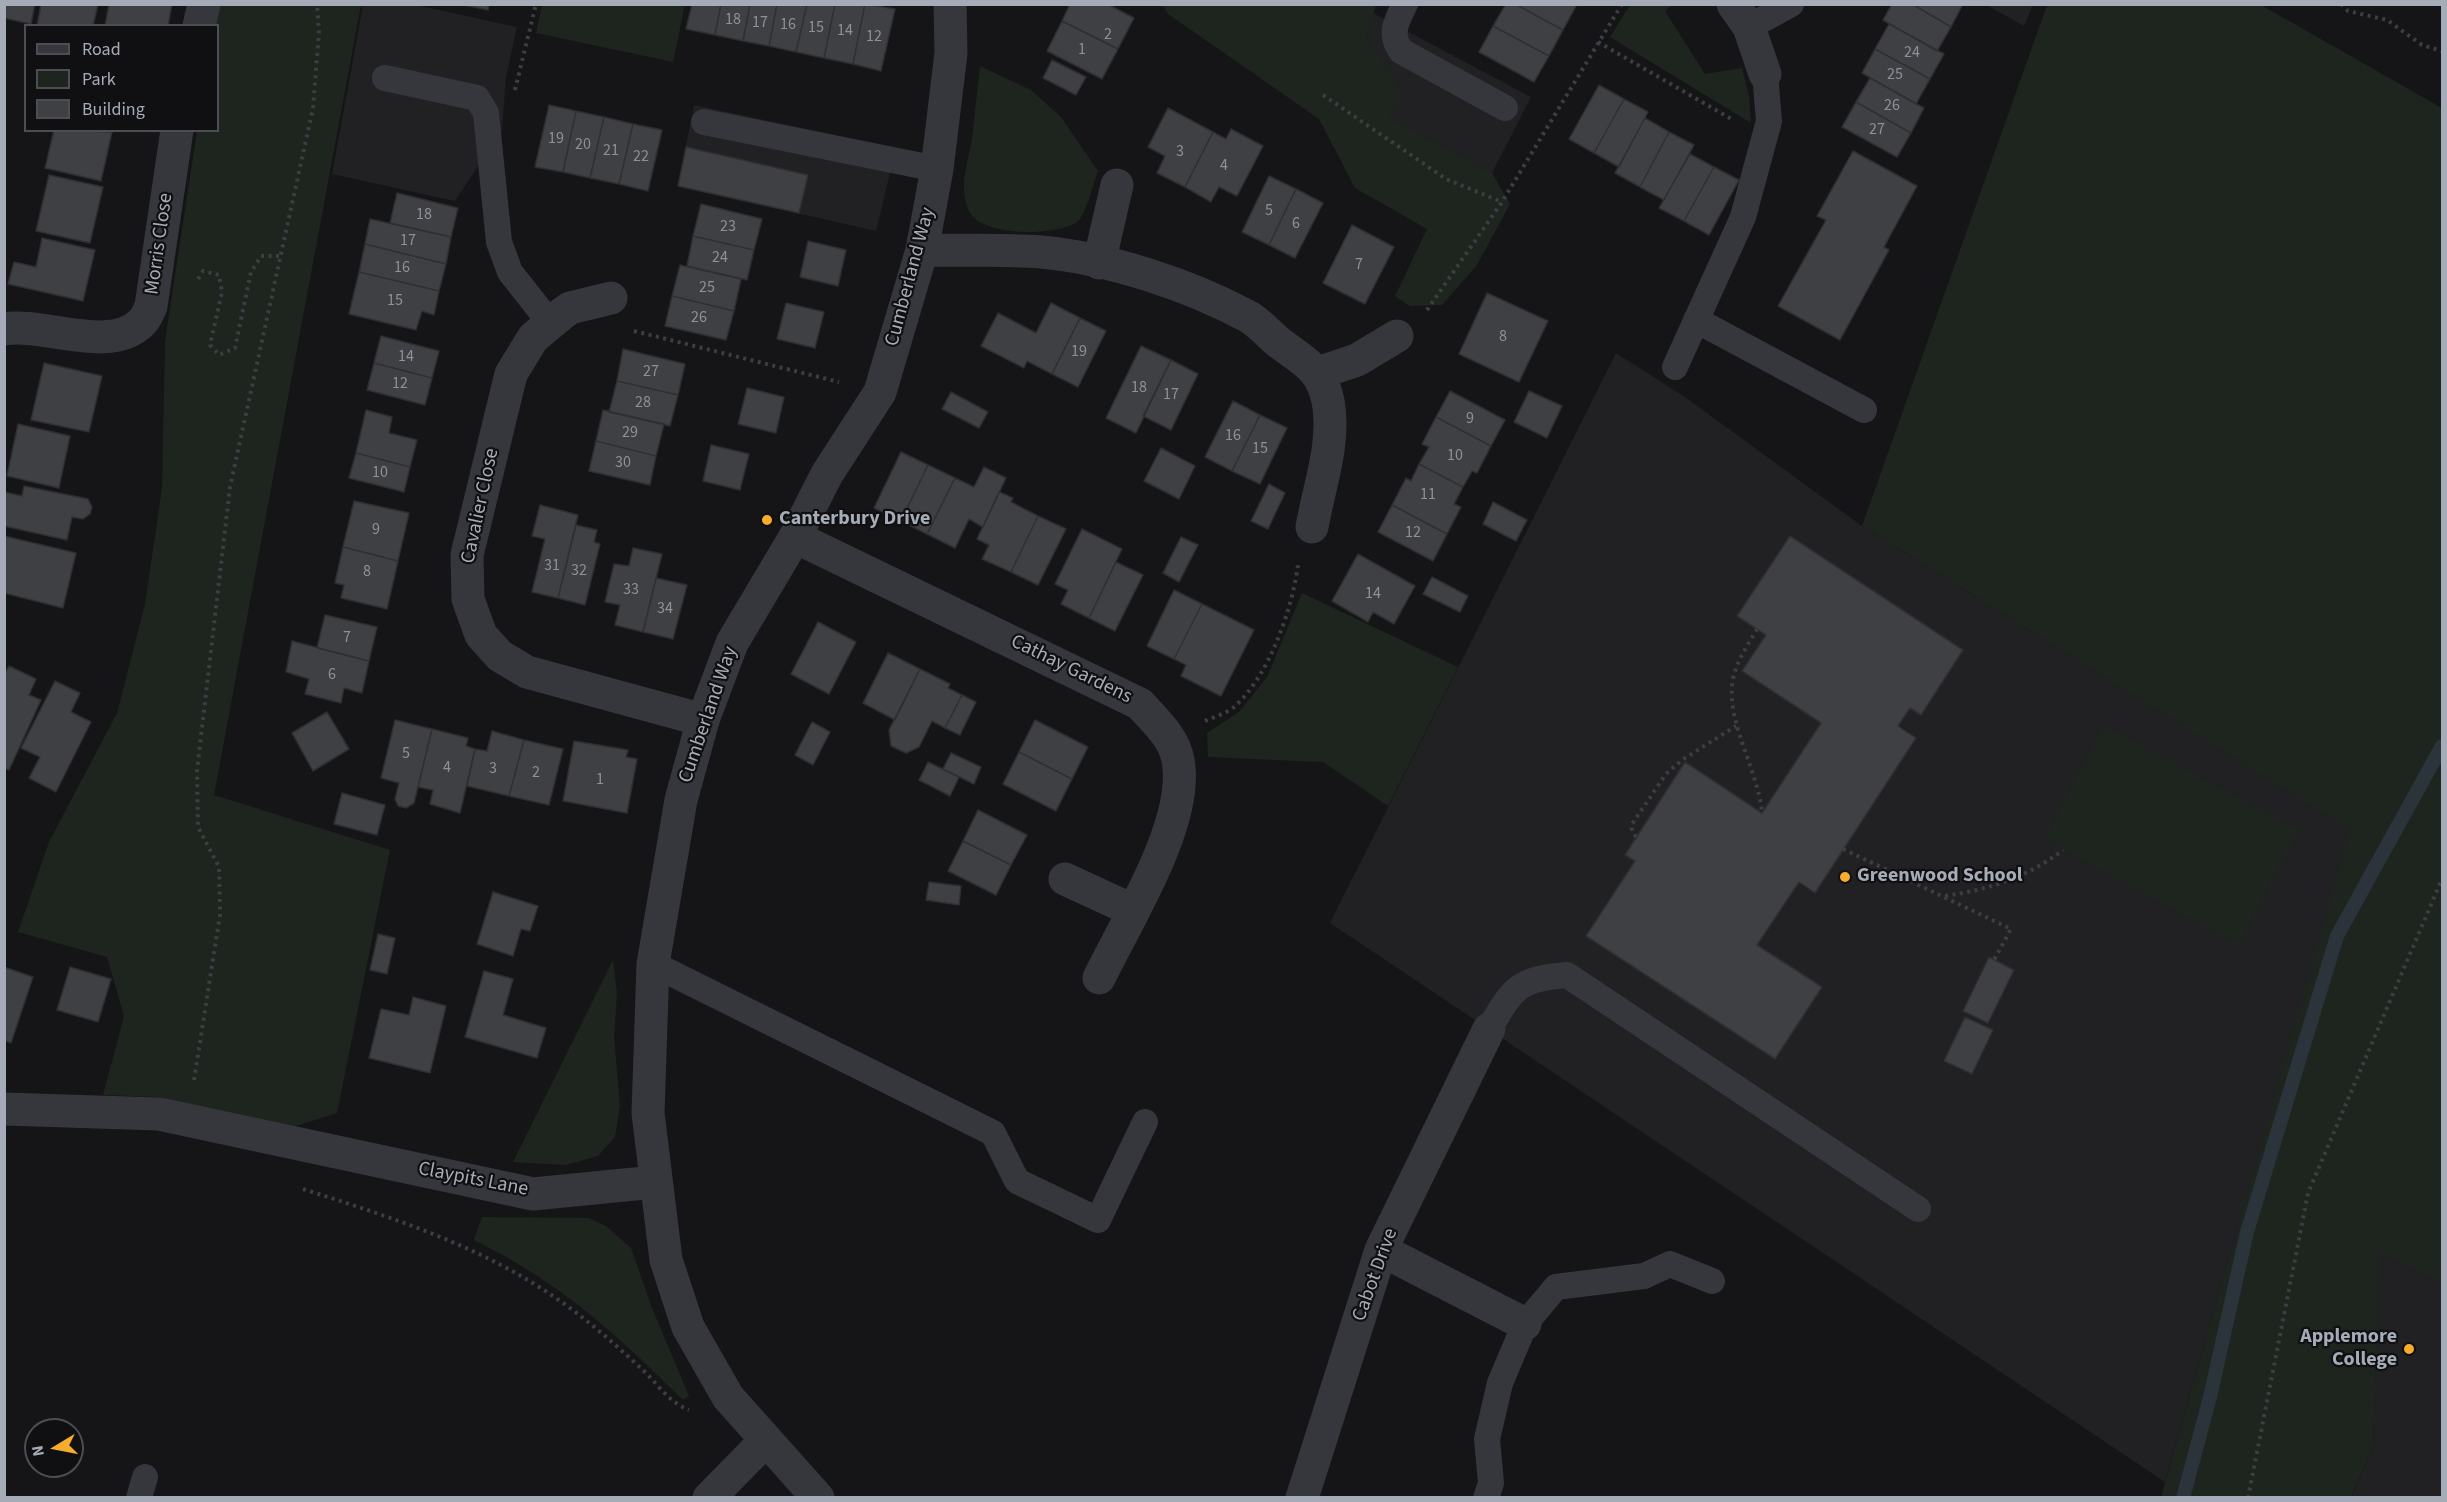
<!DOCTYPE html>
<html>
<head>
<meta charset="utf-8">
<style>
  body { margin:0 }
  #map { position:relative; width:2447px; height:1502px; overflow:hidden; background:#151517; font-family:"Source Sans 3",sans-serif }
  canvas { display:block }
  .frame { position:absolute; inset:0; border:6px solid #a6acb7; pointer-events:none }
  .legend { position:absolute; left:24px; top:24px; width:195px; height:108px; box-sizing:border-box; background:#101012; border:2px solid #4c4e54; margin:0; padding:8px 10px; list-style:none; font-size:18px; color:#a6acb7 }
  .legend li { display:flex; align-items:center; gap:12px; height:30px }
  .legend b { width:30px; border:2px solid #4c4e54 }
  .north { position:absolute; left:24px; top:1418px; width:60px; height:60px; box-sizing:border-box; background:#101012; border:2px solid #4c4e54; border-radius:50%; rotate:260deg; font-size:16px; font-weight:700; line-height:24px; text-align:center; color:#a6acb7 }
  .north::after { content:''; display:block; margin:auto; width:21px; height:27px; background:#f6ac2d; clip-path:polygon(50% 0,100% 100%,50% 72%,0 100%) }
</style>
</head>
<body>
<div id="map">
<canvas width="2447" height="1502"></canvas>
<div class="frame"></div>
<ul class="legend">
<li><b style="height:8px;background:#36373c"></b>Road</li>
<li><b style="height:16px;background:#1d251e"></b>Park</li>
<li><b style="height:16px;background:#3f4044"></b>Building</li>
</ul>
<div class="north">N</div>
</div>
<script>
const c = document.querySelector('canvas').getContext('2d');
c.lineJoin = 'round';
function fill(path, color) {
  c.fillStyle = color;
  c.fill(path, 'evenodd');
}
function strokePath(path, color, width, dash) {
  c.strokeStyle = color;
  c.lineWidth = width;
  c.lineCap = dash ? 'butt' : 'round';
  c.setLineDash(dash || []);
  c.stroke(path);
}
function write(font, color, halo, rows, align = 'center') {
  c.font = font + ' "Source Sans 3",sans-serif';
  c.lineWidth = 4.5;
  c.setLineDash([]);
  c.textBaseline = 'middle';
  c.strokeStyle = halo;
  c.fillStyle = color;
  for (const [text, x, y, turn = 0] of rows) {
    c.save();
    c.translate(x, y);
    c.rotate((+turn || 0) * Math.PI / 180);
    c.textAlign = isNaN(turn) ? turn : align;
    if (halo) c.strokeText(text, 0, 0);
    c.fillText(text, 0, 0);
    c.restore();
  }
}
const built = new Path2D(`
  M363,5H416L517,27L506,77L502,130L455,201L332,174Z
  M1986,5H2033L2024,26Z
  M1373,13L1531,97L1492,173L1388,117L1366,38Z
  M694,105L896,148L876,231L678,186Z
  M1616,353L1685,397L1862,526L2351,830L2165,1482L1330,923Z
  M2442,1097V1497L2351,1498L2373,1447L2379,1252Z`);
const green = new Path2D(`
  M219,5H361L214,795L390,850L337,1113L283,1130L159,1097L103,1095L124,1016L107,957L18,932L49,842L117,713L145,604L162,488L165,341L197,131L218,130V26L215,25Z
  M542,5H685L673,62L536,33Z
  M1163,5H1376L1366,38L1391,73L1401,97L1389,117L1492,173L1510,204L1477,265L1442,305L1410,306L1395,296L1427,229L1355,188L1319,119L1168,14Z
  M1630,5H1671L1665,11L1705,74L1742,68L1749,96L1751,123L1610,37Z
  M2047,5H2261L2442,108V1283L2380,1252L2373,1447L2351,1497H2161L2350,830L1862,526Z
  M980,66L1031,90L1061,117L1098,171C1094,182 1086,214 1078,221C1059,237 980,237 969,211C958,187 968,163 972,139C975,115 977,90 980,66Z
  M1302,593L1458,667L1388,806L1323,762L1208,757L1207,733L1239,712L1267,677Z
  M2104,725L2299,830L2238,945L2044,839Z
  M613,960L617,993L614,1037L620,1105L615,1137L598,1156L566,1165L513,1162Z
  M482,1217L589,1218L606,1226L631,1248L652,1308L689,1396L683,1400C615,1333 561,1283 474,1240Z`);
const stream = new Path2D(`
  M2183,1498L2210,1397L2247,1232L2337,936L2442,746`);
const building = new Path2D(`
  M4,4H35L31,24L4,18Z
  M41,4H98L93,26H37Z
  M109,4H172L168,26H105Z
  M460,4H489L488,10Z
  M692,4H721L715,35L686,29Z
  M721,4H750L743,41L715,35Z
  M750,4H777L769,46L743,41Z
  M777,4H807L796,52L769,46Z
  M807,4H835L824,58L796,52Z
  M835,4H865L853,64L824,58Z
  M865,4L895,9L881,71L853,64Z
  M1070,4H1107L1134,18L1118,49L1062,21Z
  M1506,4H1515L1563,30L1549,56L1493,26Z
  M1515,4H1574L1576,6L1563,30Z
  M1892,4H1912L1951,27L1937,51L1883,20Z
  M1912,4H1963L1951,27Z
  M1062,21L1118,49L1102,79L1047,51Z
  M1889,24L1944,54L1930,79L1875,49Z
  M1493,26L1549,56L1534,82L1479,52Z
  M1875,49L1930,79L1916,104L1862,73Z
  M1052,60L1086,77L1076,95L1043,78Z
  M1870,78L1924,108L1911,133L1856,102Z
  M1599,85L1624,99L1594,153L1569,139Z
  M1624,99L1648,112L1619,167L1594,153Z
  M1856,102L1911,133L1897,157L1842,127Z
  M549,105L576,111L563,172L535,167Z
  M1168,108L1213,132L1185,187L1157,173L1165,156L1148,147Z
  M576,111L604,117L590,178L563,172Z
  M604,117L633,124L619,184L590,178Z
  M1645,118L1669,132L1640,187L1615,173Z
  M633,124L662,130L648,191L619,184Z
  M1231,129L1263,146L1237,196L1219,187L1211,202L1185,187L1213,132L1226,139Z
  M54,130L112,132L101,181L45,168Z
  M1669,132L1694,145L1664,200L1640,187Z
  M686,147L808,175L799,213L678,186Z
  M1853,151L1917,186L1884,247L1889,250L1840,340L1778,306L1826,220L1817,216Z
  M1690,154L1714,167L1684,221L1659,208Z
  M1714,167L1739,180L1709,235L1684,221Z
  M49,175L103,187L90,243L36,231Z
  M1269,176L1296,189L1269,245L1242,232Z
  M1296,189L1323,203L1295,258L1269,245Z
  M397,193L458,208L451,237L390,223Z
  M701,204L762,219L754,250L693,236Z
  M370,219L451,237L446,264L365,244Z
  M1352,225L1394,247L1365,304L1323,283Z
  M693,236L754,250L747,280L687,266Z
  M42,238L95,250L83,301L8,284L14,262L36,267Z
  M808,241L846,250L838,286L800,277Z
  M365,244L446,264L439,291L359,272Z
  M680,265L741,279L734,311L672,296Z
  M359,272L439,291L434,315L422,311L416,330L349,314Z
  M1487,293L1548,321L1519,382L1459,354Z
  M672,296L734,311L726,340L665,326Z
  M786,303L824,312L815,348L777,339Z
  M1051,303L1080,318L1052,374L1027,361L1024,368L981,346L998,313L1036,333Z
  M1080,318L1106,331L1078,387L1052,374Z
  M381,336L439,351L432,378L374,363Z
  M1141,346L1171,360L1136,433L1106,418Z
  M623,349L685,364L678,395L617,381Z
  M1171,360L1198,374L1171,430L1143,416Z
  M44,363L102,376L89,432L31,420Z
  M374,363L432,378L425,405L367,390Z
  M617,381L678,395L670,426L609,412Z
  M747,388L784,397L776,433L738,424Z
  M1450,391L1505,420L1491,446L1436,417Z
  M1529,391L1562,406L1547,438L1514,422Z
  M951,392L988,412L979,428L942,409Z
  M1233,401L1260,415L1232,471L1205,457Z
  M366,410L392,417L389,433L417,440L410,467L356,453Z
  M603,410L664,424L656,456L596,441Z
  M1260,415L1287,428L1260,484L1232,471Z
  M1436,417L1491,446L1477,473L1472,471L1463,487L1419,464L1429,447L1422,444Z
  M18,424L70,436L59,488L7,476Z
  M596,441L656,456L650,485L589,471Z
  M711,445L749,454L740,490L703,481Z
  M1161,448L1195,466L1179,499L1144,481Z
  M901,452L928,465L901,521L874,508Z
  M356,453L410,467L404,492L349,478Z
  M1419,464L1463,487L1454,504L1461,507L1447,534L1392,505L1406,478L1411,481Z
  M928,465L955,478L927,534L901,521Z
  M984,467L1006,478L983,527L969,519L955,548L927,534L955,478L974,487Z
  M1269,484L1285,493L1268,529L1251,521Z
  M24,486L88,499L92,507L90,514L83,519L72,517L67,540L4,526V492L22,496Z
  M999,492L1013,498L1011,502L1038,516L1011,572L982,559L989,545L977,539Z
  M354,501L409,513L398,561L343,547Z
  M1493,502L1527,520L1516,541L1483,524Z
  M540,505L578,515L558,598L532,592L545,539L532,536Z
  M1392,505L1447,534L1433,561L1378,532Z
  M1038,516L1066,529L1038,585L1011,572Z
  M576,525L597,530L594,542L600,544L585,605L558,598Z
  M1082,529L1122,549L1089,618L1061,604L1068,590L1055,584Z
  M4,536L76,553L63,608L4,593Z
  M1790,536L1963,650L1921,715L1910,708L1898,726L1916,738L1815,893L1799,882L1757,945L1822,987L1775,1059L1586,936L1635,861L1625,855L1685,762L1762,813L1821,723L1742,671L1766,635L1737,616Z
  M1181,537L1198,545L1179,582L1163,573Z
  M343,547L398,561L387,609L341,598L344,585L335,583Z
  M633,548L662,554L643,632L615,625L620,605L605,602L614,564L629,566Z
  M1358,554L1415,586L1394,624L1373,612L1368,622L1332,601Z
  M1116,562L1143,575L1115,631L1089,618Z
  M1432,577L1468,596L1460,612L1423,594Z
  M656,578L687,585L673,639L643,632Z
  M1174,590L1202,604L1174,659L1147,646Z
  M1202,604L1254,630L1221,696L1181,676L1186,665L1174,659Z
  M325,615L377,627L369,661L317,648Z
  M818,622L856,642L829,694L791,674Z
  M292,641L369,661L362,693L344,688L341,703L305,694L309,679L286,672Z
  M888,653L920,669L895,720L863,703Z
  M9,666L36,679L29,695L41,700L9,770L4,768V675Z
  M920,669L950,684L948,688L962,695L945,728L932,721L919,747L906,753L891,746L889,730Z
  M55,681L80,693L71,712L91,722L56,792L29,778L40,757L21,748Z
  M962,695L976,702L960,735L945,728Z
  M327,712L349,749L313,771L292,733Z
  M395,720L432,729L414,803L406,808L398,806L395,799L399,783L381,778Z
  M1035,720L1088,747L1072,779L1019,752Z
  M812,722L830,732L813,765L795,755Z
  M432,729L468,738L466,746L475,749L460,813L430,804L433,790L418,787Z
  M492,731L524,740L509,796L467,786L475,749L487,751Z
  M524,740L563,749L549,805L509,796Z
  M574,741L628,750L626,757L637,759L627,813L563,801Z
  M1019,752L1072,779L1056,811L1003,784Z
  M951,753L981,767L974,784L943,769Z
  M928,762L959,777L950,796L919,780Z
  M342,793L385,805L377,835L334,824Z
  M978,810L1027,835L1011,865L963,841Z
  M963,841L1011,865L996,895L948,871Z
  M929,882L961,886L959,905L926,900Z
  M493,892L538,906L530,931L521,929L513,956L477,944Z
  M378,934L395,938L387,974L370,970Z
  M1989,957L2014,970L1988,1023L1963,1011Z
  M4,967L33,977L11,1043L4,1040Z
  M70,967L111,979L98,1022L57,1010Z
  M484,971L513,979L503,1015L546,1028L537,1058L465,1037Z
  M413,997L446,1006L430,1073L369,1058L381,1009L409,1015Z
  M1965,1017L1993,1030L1972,1074L1944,1061Z`);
const path = new Path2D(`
  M2341,4L2348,11L2387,20L2422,45L2442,51
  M1598,42L1733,120
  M515,90L536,4
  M1323,95L1446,179L1502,202
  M198,279L203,271L219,275L222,292L210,345L219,355L235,348L251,272L261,256H280
  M1427,310L1502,202L1622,4
  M634,331L839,382
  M1757,629C1748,645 1737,660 1733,679C1725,721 1758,769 1762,813
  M1205,721C1214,717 1227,713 1234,707C1269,676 1292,610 1298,565
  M1636,837L1632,831V824L1666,774L1682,760L1736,726
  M1843,849L2011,929L1994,960
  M1945,896C1990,889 2026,878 2063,850
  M194,1080L220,915L219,867L198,827L197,771L230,487L313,108L319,32L317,4
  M303,1189C403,1221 500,1252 583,1318C605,1335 628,1356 648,1375C661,1389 671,1403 689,1410
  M2248,1498L2308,1193L2442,879`);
const service = new Path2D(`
  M1405,4C1396,22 1389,34 1401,51L1505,108
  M1749,27L1791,4
  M385,78L477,98L486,113L499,242L510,272L551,324
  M704,122L937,169
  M1696,320L1864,410
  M1675,367L1743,217L1769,121L1765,74
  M653,964L993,1133L1017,1181L1098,1220L1145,1122
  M1489,1029C1513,988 1518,979 1567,975L1918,1209
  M139,1498L145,1477
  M1486,1498L1491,1483L1487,1439L1500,1383L1525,1324L1556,1287L1644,1276L1670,1264L1712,1281`);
const minor = new Path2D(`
  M1733,4L1749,27L1765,74
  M199,26L204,4
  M922,250C961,251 1002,249 1041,252C1108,258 1190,285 1249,317C1259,323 1268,333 1277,341C1301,360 1321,366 1328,401C1336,441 1319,487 1312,527
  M1099,263L1117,185
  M611,298L570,308L563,313L533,338L511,374L467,555L468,599L481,635L500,656L527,672L703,720
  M4,329C43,322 111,355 142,322C146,318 149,311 151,306L177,130
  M1318,373L1357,360L1397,336
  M795,537L1140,704C1155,721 1174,737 1178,760C1190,822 1126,922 1099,978
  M1065,879L1132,910
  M4,1109L159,1114L533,1194L655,1182
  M1381,1250L1525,1324
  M709,1498L765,1441
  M1302,1498L1381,1250L1489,1029`);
const tertiary = new Path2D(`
  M818,1498L728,1397L688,1327L666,1260L648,1113L653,964L681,800L703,720L732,643L795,537L827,474L880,392L922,250L937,169L951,53L950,4`);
const markers = [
  [767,520,6,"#f6ac2d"],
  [1845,877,6,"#f6ac2d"],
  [2409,1349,6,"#f6ac2d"]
];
const numberNames = [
  ["18",733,20],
  ["17",760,23],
  ["16",788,25],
  ["15",816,28],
  ["14",845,31],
  ["2",1108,35],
  ["12",874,37],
  ["1",1082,50],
  ["24",1912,53],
  ["25",1895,75],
  ["26",1892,106],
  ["27",1877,130],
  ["19",556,139],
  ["20",583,145],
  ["21",611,151],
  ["3",1180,152],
  ["22",641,157],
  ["4",1224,166],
  ["5",1269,211],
  ["18",424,215],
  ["6",1296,224],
  ["23",728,227],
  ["17",408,241],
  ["24",720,258],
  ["7",1359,265],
  ["16",402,268],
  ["25",707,288],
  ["15",395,301],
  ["26",699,318],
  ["8",1503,337],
  ["19",1079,352],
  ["14",406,357],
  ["27",651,372],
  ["12",400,384],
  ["18",1139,388],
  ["17",1171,395],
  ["28",643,403],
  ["9",1470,419],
  ["29",630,433],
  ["16",1233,436],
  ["15",1260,449],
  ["10",1455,456],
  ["30",623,463],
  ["10",380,473],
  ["11",1428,495],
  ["9",376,530],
  ["12",1413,533],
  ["31",552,566],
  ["32",579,571],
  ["8",367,572],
  ["33",631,590],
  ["14",1373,594],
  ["34",665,609],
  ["7",347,638],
  ["6",332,675],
  ["5",406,754],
  ["4",447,768],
  ["3",493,769],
  ["2",536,773],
  ["1",600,780]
];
const streetNames = [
  ["Morris Close",160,244,-82],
  ["Cumberland Way",911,277,-75],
  ["Cavalier Close",481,506,-78],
  ["Cathay Gardens",1071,670,26],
  ["Cumberland Way",709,715,-71],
  ["Claypits Lane",473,1180,11],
  ["Cabot Drive",1376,1275,-70]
];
const poiNames = [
  ["Canterbury Drive",779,520],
  ["Greenwood School",1857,877],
  ["Applemore",2397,1338,"right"],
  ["College",2397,1361,"right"]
];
fill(built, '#212124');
fill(green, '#1d251e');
strokePath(stream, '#2b343b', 14);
fill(building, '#3f4044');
strokePath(building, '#2f2f33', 1.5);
strokePath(path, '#3c3e43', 4, [3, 4.5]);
strokePath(service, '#36373c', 26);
strokePath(minor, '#36373c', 33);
strokePath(tertiary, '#36373c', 33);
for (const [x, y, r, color] of markers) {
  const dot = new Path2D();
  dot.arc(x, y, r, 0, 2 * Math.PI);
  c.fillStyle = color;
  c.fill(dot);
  strokePath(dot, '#101012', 2);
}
write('16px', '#8c919a', null, numberNames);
write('20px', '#a6acb7', '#101012', streetNames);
write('bold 20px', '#a6acb7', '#101012', poiNames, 'left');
</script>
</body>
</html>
